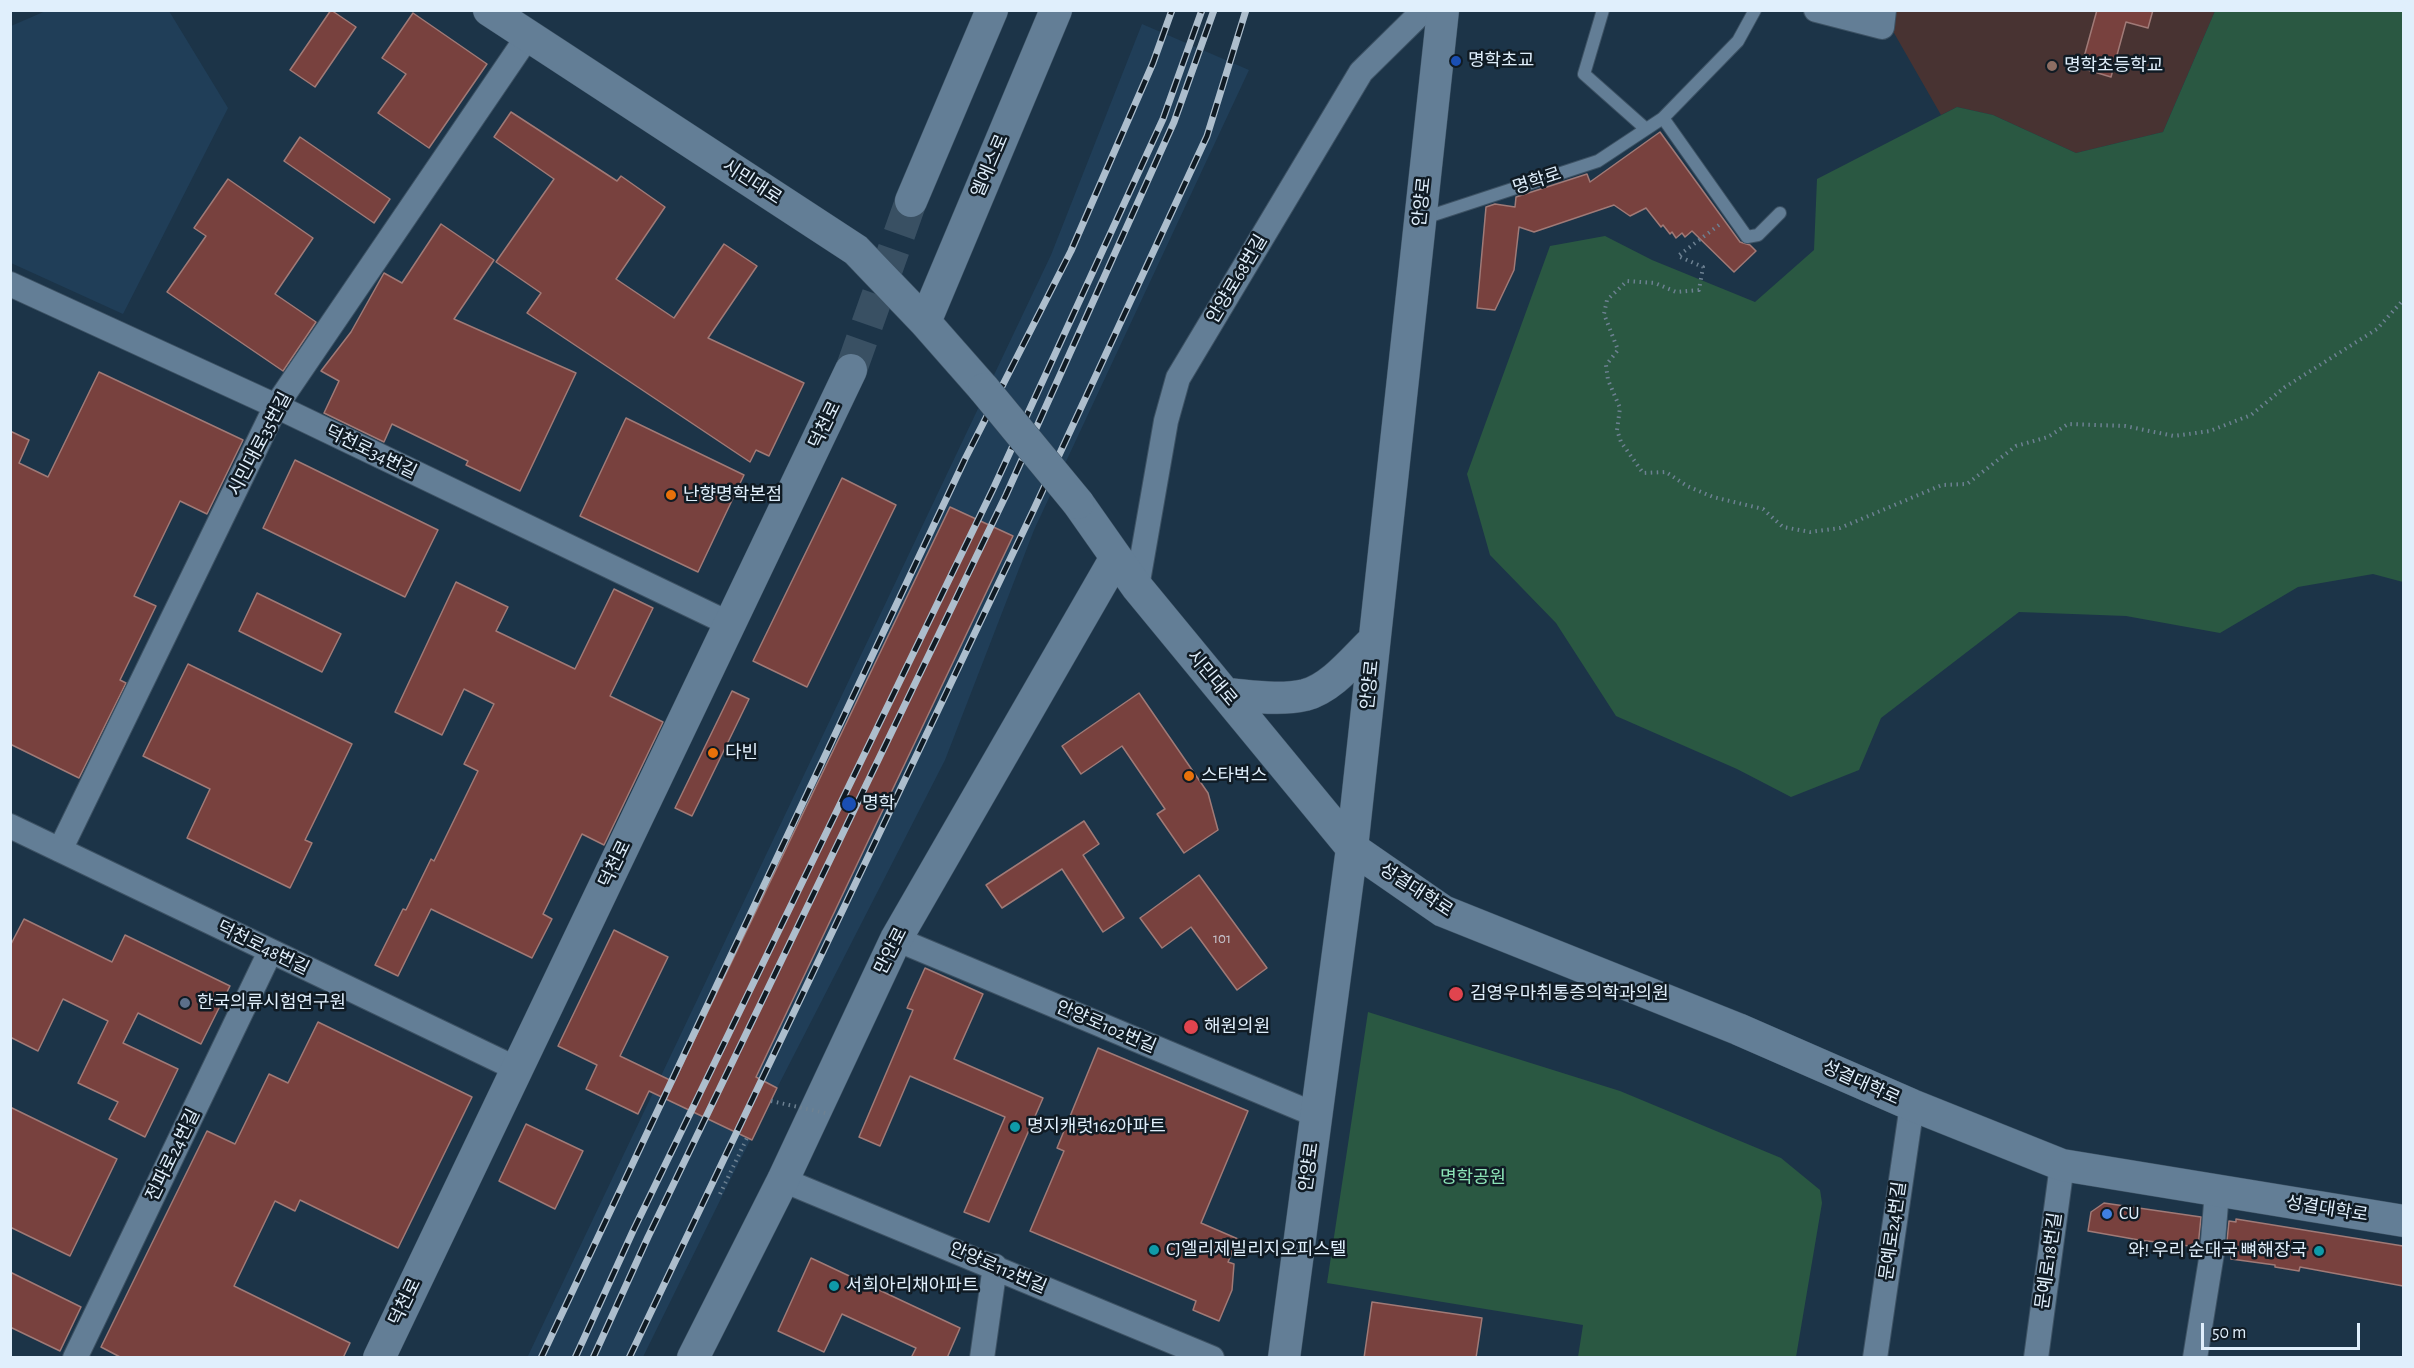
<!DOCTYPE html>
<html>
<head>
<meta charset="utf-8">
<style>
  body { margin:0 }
  #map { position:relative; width:2414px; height:1368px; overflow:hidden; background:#1c3448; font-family:"Alegreya Sans",sans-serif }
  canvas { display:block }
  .frame { position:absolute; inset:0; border:12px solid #e0effc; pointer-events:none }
  .scale { position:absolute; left:2201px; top:1323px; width:159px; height:27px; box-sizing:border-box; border:3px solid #e0effc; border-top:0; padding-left:8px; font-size:18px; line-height:21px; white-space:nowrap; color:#e0effc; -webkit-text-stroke:4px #101b24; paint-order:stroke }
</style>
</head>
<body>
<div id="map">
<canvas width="2414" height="1368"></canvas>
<div class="frame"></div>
<div class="scale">50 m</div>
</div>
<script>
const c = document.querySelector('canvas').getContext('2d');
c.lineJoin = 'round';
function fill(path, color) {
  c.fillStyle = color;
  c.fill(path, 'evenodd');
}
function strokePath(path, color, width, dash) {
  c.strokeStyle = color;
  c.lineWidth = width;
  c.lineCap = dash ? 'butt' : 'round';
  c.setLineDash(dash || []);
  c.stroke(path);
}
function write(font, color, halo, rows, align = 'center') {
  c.font = font + ' "Alegreya Sans","Noto Sans KR",sans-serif';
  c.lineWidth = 5;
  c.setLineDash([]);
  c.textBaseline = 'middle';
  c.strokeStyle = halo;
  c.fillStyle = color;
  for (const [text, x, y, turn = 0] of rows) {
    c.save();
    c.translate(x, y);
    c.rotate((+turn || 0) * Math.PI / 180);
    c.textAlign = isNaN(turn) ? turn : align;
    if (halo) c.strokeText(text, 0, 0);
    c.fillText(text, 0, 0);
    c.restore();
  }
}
const built = new Path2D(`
  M48,10L169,11L228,108L123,314L11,263V26Z
  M1142,24L1249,70L1034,530L945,760L734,1172L643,1357L527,1358L1051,255Z`);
const education = new Path2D(`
  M1892,10L2215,11L2163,132L2076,153L1993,115L1957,107L1941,115L1890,26Z`);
const green = new Path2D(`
  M2215,11H2403V582L2373,574L2298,587L2220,633L2126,616L2019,612L1881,718L1859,770L1791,797L1737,769L1616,716L1556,623L1490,555L1467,474L1550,246L1605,236L1652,260L1755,302L1814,250L1817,179L1957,107L1993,115L2076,153L2163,132Z
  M1368,1012L1620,1091L1781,1158L1820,1190L1822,1203L1796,1357H1578L1583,1325L1327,1283Z`);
const building = new Path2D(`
  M331,10L356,27L315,87L290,70Z
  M2097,10H2153L2148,28L2126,22L2111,77L2081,68Z
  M413,13L487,64L429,148L378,113L406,74L382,58Z
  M511,112L617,181L621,176L665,207L616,279L674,318L724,244L757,266L708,338L804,383L769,456L756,450L750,462L527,313L541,293L496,262L554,179L494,137Z
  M1660,132L1740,242L1750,245L1756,251L1734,272L1692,231L1685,237L1682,233L1676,238L1672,232L1670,234L1663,225L1661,227L1646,208L1630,216L1614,205L1534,232L1519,227L1514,270L1495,310L1477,308L1486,207L1495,204L1515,207L1516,197L1587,174L1590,182Z
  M300,137L390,199L374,223L284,161Z
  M228,179L313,238L275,294L316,322L283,371L167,292L206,236L194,228Z
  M441,224L494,260L454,319L576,373L520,491L466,465L468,461L392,424L384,442L324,413L339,381L321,371L351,332L384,273L402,283Z
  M99,372L243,440L207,514L180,501L134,596L156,606L120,680L126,683L79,778L10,744V431L29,440L19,463L48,477Z
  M626,418L744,475L698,572L580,516Z
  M295,460L438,530L405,597L263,528Z
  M842,478L896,505L807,687L753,661Z
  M950,507L1013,536L756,1077L777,1088L752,1140L649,1091L638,1114L586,1089L597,1065L558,1046L614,930L668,957L620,1056L674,1082Z
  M456,582L508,607L496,631L575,669L614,589L653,608L610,696L663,722L604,845L582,834L543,914L552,919L532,958L431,909L398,976L375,965L403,909L406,910L431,859L434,861L478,771L464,764L494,704L464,689L442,735L395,712Z
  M257,593L341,634L322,672L239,631Z
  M188,664L352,744L305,840L312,843L290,888L187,838L210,789L143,756Z
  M732,691L749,699L692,816L675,808Z
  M1139,693L1208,793L1218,830L1184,853L1157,814L1165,809L1122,746L1081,774L1062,746Z
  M1084,821L1099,844L1083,855L1124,918L1103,932L1062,869L1002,908L986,885Z
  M1199,875L1267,968L1237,990L1191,927L1162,948L1140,918Z
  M24,919L112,962L125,935L230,986L201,1044L138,1013L123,1043L178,1069L145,1137L109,1119L118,1102L78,1083L108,1021L63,999L38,1051L10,1037V946Z
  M925,968L983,994L954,1059L1043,1098L989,1222L964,1212L1005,1117L910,1076L880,1146L859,1137L913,1010L907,1008Z
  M318,1022L472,1097L398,1248L300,1200L295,1211L275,1201L234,1286L350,1343L343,1358H122L101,1347L207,1131L235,1144L269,1074L288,1083Z
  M1098,1048L1248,1111L1201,1223L1238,1239L1228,1262L1234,1264L1232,1290L1219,1321L1193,1310L1196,1301L1030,1231L1064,1151L1057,1148Z
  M10,1107L117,1159L70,1256L10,1227Z
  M526,1124L583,1151L555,1209L499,1181Z
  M2104,1203L2201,1217L2198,1247L2139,1240L2088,1231L2091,1212Z
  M2236,1219L2403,1246V1286L2300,1267L2299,1271L2275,1267V1265L2231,1259L2232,1251H2226L2229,1221L2236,1222Z
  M811,1258L960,1328L947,1358H911L916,1348L842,1314L824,1352L778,1331Z
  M10,1272L81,1307L60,1351L10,1327Z
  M1372,1302L1482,1318L1476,1358H1364Z`);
const tertiaryTunnel = new Path2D(`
  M851,370L911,201`);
const path = new Path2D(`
  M1719,225L1678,256L1703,267L1699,290L1676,292L1655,283L1627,281L1607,300L1604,314L1618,350L1606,365L1608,380L1620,408L1617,430L1621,442L1643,473L1666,472L1687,486L1713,497L1763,509L1783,527L1810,532L1840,528L1942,485L1967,484L2016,446L2048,437L2068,424L2125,426L2174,436L2210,431L2251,415L2285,387L2377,329L2404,299
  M720,1194L747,1138`);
const service = new Path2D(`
  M1603,10L1584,74L1646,129
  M1663,118L1747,237L1758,235L1780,213
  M1421,219L1598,161L1663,118L1738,41L1755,10`);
const minor = new Path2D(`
  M1816,10L1882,27L1884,10
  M10,284L276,406L730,624
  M1137,587L1166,421L1178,378L1361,72L1424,10
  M10,826L517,1069
  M60,850L276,406L528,36
  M896,939L1316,1115
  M783,1180L1212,1358
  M75,1358L270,952
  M982,1358L995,1266
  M1875,1358L1912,1105
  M2036,1358L2062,1165
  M2195,1358L2212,1253L2217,1191`);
const tertiary = new Path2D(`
  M489,10L856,250L925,322L984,389
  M911,201L992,10
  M925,322L1056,10
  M1078,503L1137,587L1352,848L1443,911L1738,1029L1912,1105L2062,1165L2404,1221
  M1226,694C1252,696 1279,701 1305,695C1332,688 1355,658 1374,640
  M379,1358L851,370
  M693,1358L783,1180L896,939L1115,559
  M1284,1358L1352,848L1443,10`);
const rail = new Path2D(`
  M541,1358L965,459L1071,251L1153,63L1172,10
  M575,1358L633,1231L994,487L1163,119L1202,10
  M593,1358L648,1237L1006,495L1174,122L1214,10
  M629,1358L1034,509L1207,136L1246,10`);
const pathBridge = new Path2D(`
  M771,1101L830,1114`);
const tertiaryBridge = new Path2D(`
  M984,389L1078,503`);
const markers = [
  [1456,61,6,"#1a4fb4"],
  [2052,66,6,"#8d6e63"],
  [671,495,6,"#e8710a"],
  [713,753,6,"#e8710a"],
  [1189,776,6,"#e8710a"],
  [849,804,8,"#1a4fb4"],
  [1456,994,8,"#e0444e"],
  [185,1003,6,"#5c6f8a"],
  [1191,1027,8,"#e0444e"],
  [1015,1127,6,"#0f9aa8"],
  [2107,1214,6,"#3f7fe0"],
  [1154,1250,6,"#0f9aa8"],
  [2319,1251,6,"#0f9aa8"],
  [834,1286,6,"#0f9aa8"]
];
const numberNames = [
  ["101",1222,938]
];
const poiNames = [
  ["명학초교",1468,61],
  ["명학초등학교",2064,66],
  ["난향명학본점",683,495],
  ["다빈",725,753],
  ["스타벅스",1201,776],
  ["명학",862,804],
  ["김영우마취통증의학과의원",1470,994],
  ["한국의류시험연구원",197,1003],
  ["해원의원",1204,1027],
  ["명지캐럿162아파트",1027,1127],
  ["CU",2119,1214],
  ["CJ엘리제빌리지오피스텔",1166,1250],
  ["와! 우리 순대국 뼈해장국",2307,1251,"right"],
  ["서희아리채아파트",846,1286]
];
const streetNames = [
  ["엘에스로",990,166,-67],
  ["명학로",1537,181,-18],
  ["시민대로",752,182,33],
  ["안양로",1422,202,-84],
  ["안양로68번길",1237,279,-59],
  ["덕천로",825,425,-64],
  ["시민대로35번길",260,444,-62],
  ["덕천로34번길",371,452,26],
  ["시민대로",1212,678,50],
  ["안양로",1370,685,-84],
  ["덕천로",615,864,-64],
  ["성결대학로",1416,890,33],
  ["덕천로48번길",263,948,26],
  ["만안로",891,951,-63],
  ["안양로102번길",1106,1027,23],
  ["성결대학로",1861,1083,24],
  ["전파로24번길",173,1155,-64],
  ["안양로",1309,1167,-82],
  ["성결대학로",2327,1209,9],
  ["문예로24번길",1893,1231,-82],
  ["문예로18번길",2049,1261,-82],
  ["안양로112번길",998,1268,23],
  ["덕천로",405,1302,-64]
];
const parkNames = [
  ["명학공원",1473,1178]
];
fill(built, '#203e58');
fill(education, '#483332');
fill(green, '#2a5842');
fill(building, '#78413e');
strokePath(building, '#a07a77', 1.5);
strokePath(tertiaryTunnel, '#395063', 32, [32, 16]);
strokePath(service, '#3d5264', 14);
strokePath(minor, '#3d5264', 26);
strokePath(tertiary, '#3d5264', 33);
strokePath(path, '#6d8192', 4, [1.5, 4.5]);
strokePath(service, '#637e96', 12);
strokePath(minor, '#637e96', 24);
strokePath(tertiary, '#637e96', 32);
strokePath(rail, '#adbecd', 7);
strokePath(rail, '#101b24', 4.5, [14]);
strokePath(tertiaryBridge, '#3d5264', 33, []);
strokePath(pathBridge, '#6d8192', 4, [1.5, 4.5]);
strokePath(tertiaryBridge, '#637e96', 32);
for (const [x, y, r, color] of markers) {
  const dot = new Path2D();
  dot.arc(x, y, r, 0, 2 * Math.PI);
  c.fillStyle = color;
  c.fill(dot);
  strokePath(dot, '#101b24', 2);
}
write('15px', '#c6c4cc', null, numberNames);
write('18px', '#e0effc', '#101b24', poiNames, 'left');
write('18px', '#e0effc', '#101b24', streetNames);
write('18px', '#8be3b6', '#101b24', parkNames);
</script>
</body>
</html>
